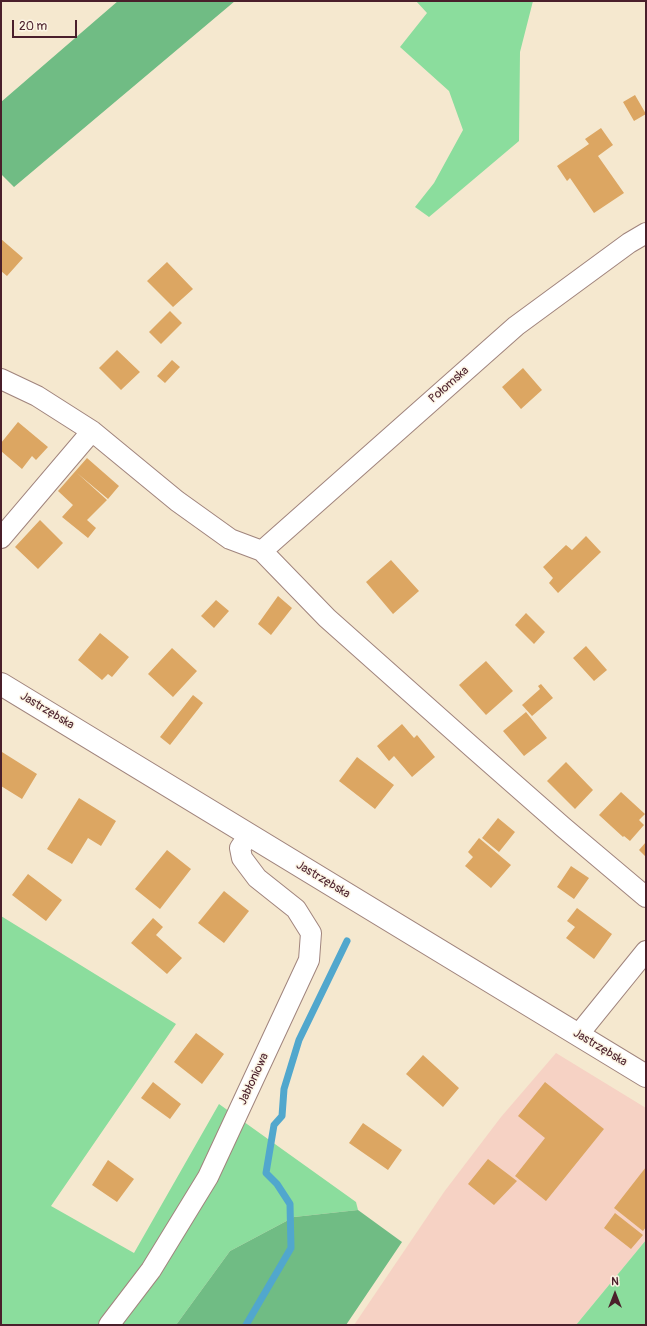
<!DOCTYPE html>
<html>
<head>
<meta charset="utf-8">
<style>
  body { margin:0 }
  #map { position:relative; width:647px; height:1326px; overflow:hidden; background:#f5e8cf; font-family:Pangolin,sans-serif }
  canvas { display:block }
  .frame { position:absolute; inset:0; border:2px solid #4a1f2b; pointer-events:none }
  .north { position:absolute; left:595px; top:1274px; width:40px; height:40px; -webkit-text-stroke:3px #fcf5e5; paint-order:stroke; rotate:0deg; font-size:11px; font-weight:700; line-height:16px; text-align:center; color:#4a1f2b }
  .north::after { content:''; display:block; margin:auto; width:14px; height:18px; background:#4a1f2b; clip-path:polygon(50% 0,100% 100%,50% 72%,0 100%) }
  .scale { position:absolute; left:12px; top:20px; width:65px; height:18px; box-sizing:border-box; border:2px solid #4a1f2b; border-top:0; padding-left:5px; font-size:12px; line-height:14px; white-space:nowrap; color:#4a1f2b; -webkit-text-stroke:3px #fcf5e5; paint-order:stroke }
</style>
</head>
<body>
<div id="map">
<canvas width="647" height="1326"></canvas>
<div class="frame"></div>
<div class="north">N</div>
<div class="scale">20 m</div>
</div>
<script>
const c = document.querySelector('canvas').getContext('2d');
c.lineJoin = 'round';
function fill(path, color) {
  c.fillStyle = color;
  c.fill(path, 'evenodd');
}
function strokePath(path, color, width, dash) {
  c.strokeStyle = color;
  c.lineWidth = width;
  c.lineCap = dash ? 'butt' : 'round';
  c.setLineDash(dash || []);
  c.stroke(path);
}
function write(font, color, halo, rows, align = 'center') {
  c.font = font + ' Pangolin,sans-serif';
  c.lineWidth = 3;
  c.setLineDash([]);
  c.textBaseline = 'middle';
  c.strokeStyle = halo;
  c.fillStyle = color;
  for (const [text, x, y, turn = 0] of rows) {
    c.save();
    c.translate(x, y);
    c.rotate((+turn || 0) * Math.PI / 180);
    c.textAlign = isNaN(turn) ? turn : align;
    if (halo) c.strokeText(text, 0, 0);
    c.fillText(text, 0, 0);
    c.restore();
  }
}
const built = new Path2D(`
  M556,1053L646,1108V1240L576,1325H354L444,1192L501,1117Z`);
const green = new Path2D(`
  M416,1H533L520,52L519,141L429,217L415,207L434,183L463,130L449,91L400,47L427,13Z
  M1,916L176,1024L51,1206L134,1253L219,1104L356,1202L358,1210L294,1217L230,1251L176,1325H1Z
  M646,1240V1325H576Z`);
const forest = new Path2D(`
  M118,1H235L14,187L1,174V102Z
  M358,1210L402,1242L346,1325H176L230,1251L294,1217Z`);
const stream = new Path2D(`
  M246,1325L291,1248L290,1204L277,1184L266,1173L274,1125L282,1116L284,1089L299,1040L347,941`);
const building = new Path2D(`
  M635,95L646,114L634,121L623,102Z
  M601,128L613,145L598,156L624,193L594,213L570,178L567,181L557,166L589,144L585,139Z
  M1,239L23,258L7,276L1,271Z
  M167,262L193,289L173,307L147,281Z
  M170,311L182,323L161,344L149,332Z
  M117,350L140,372L121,390L99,368Z
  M172,360L180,367L165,383L157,376Z
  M523,368L542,390L521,409L502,387Z
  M18,422L48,447L36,460L32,456L22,469L1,451V443Z
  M87,458L119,486L108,499L77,473L107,500L87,520L96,528L88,538L62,517L73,505L58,491Z
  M40,520L63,543L38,569L15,547Z
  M586,536L601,552L558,593L549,583L553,578L543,567L566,545L572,550Z
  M391,560L419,591L393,614L366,582Z
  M278,596L292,608L271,635L258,624Z
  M216,600L229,611L214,628L201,616Z
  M526,613L545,632L534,644L515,625Z
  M100,633L129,657L112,677L108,674L102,680L78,660Z
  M586,646L607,670L594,681L573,658Z
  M172,648L197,671L173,697L148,674Z
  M486,661L513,691L486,715L459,685Z
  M541,684L553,698L532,716L522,705L540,689L538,686Z
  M193,695L203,703L170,745L160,737Z
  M526,712L547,738L524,756L503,731Z
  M402,724L414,738L417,735L435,757L412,777L394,756L389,761L377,746Z
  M2,752L37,774L22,799L1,786Z
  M357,757L394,785L375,809L339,781Z
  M566,762L593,790L575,809L547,781Z
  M621,792L645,814L639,820L644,825L630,841L624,836L623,837L599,815Z
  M79,798L116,821L101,846L88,838L72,864L47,849Z
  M498,818L515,832L499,852L482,838Z
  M479,838L511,865L491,888L465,866L473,857L468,852Z
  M646,842V857L639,850Z
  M167,850L191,869L160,909L135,889Z
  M571,866L589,878L574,899L557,887Z
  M28,874L62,900L46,921L12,895Z
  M224,891L249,911L224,943L198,923Z
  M577,908L612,934L594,959L566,938L575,927L567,921Z
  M153,918L163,927L156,935L182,958L167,974L131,943Z
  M196,1033L224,1054L202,1084L174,1062Z
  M423,1055L459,1088L443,1107L406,1074Z
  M153,1082L181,1104L170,1119L141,1098Z
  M545,1082L604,1129L546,1201L515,1176L545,1138L518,1116Z
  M363,1123L402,1150L388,1170L349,1143Z
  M488,1159L517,1181L494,1205L468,1184Z
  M108,1160L134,1179L117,1202L92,1185Z
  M646,1167V1227L643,1231L614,1208Z
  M615,1213L643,1235L631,1249L604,1228Z`);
const minor = new Path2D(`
  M1,379L37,396L92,431L177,501L230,539L262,551L327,618L472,747L563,827L646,897
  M1,538L92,431
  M262,551L516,326L629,243L646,233
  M578,1035L646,951
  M109,1325L151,1270L208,1177L309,960L311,933L296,909L257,878L242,858L240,848L249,835`);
const secondary = new Path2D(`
  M1,684L646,1076`);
const streetNames = [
  ["Połomska",449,385,-41],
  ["Jastrzębska",47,711,31],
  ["Jastrzębska",323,880,31],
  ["Jastrzębska",600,1048,31],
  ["Jabłoniowa",254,1079,-65]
];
fill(built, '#f6d2c4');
fill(green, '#8bdd9d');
fill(forest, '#70bc84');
strokePath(stream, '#51a7cd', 7);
fill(building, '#dca662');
strokePath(minor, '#a0847d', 22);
strokePath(secondary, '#a0847d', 24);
strokePath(minor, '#fff', 20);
strokePath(secondary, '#fff', 22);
write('12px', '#4a1f2b', '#fcf5e5', streetNames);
</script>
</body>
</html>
